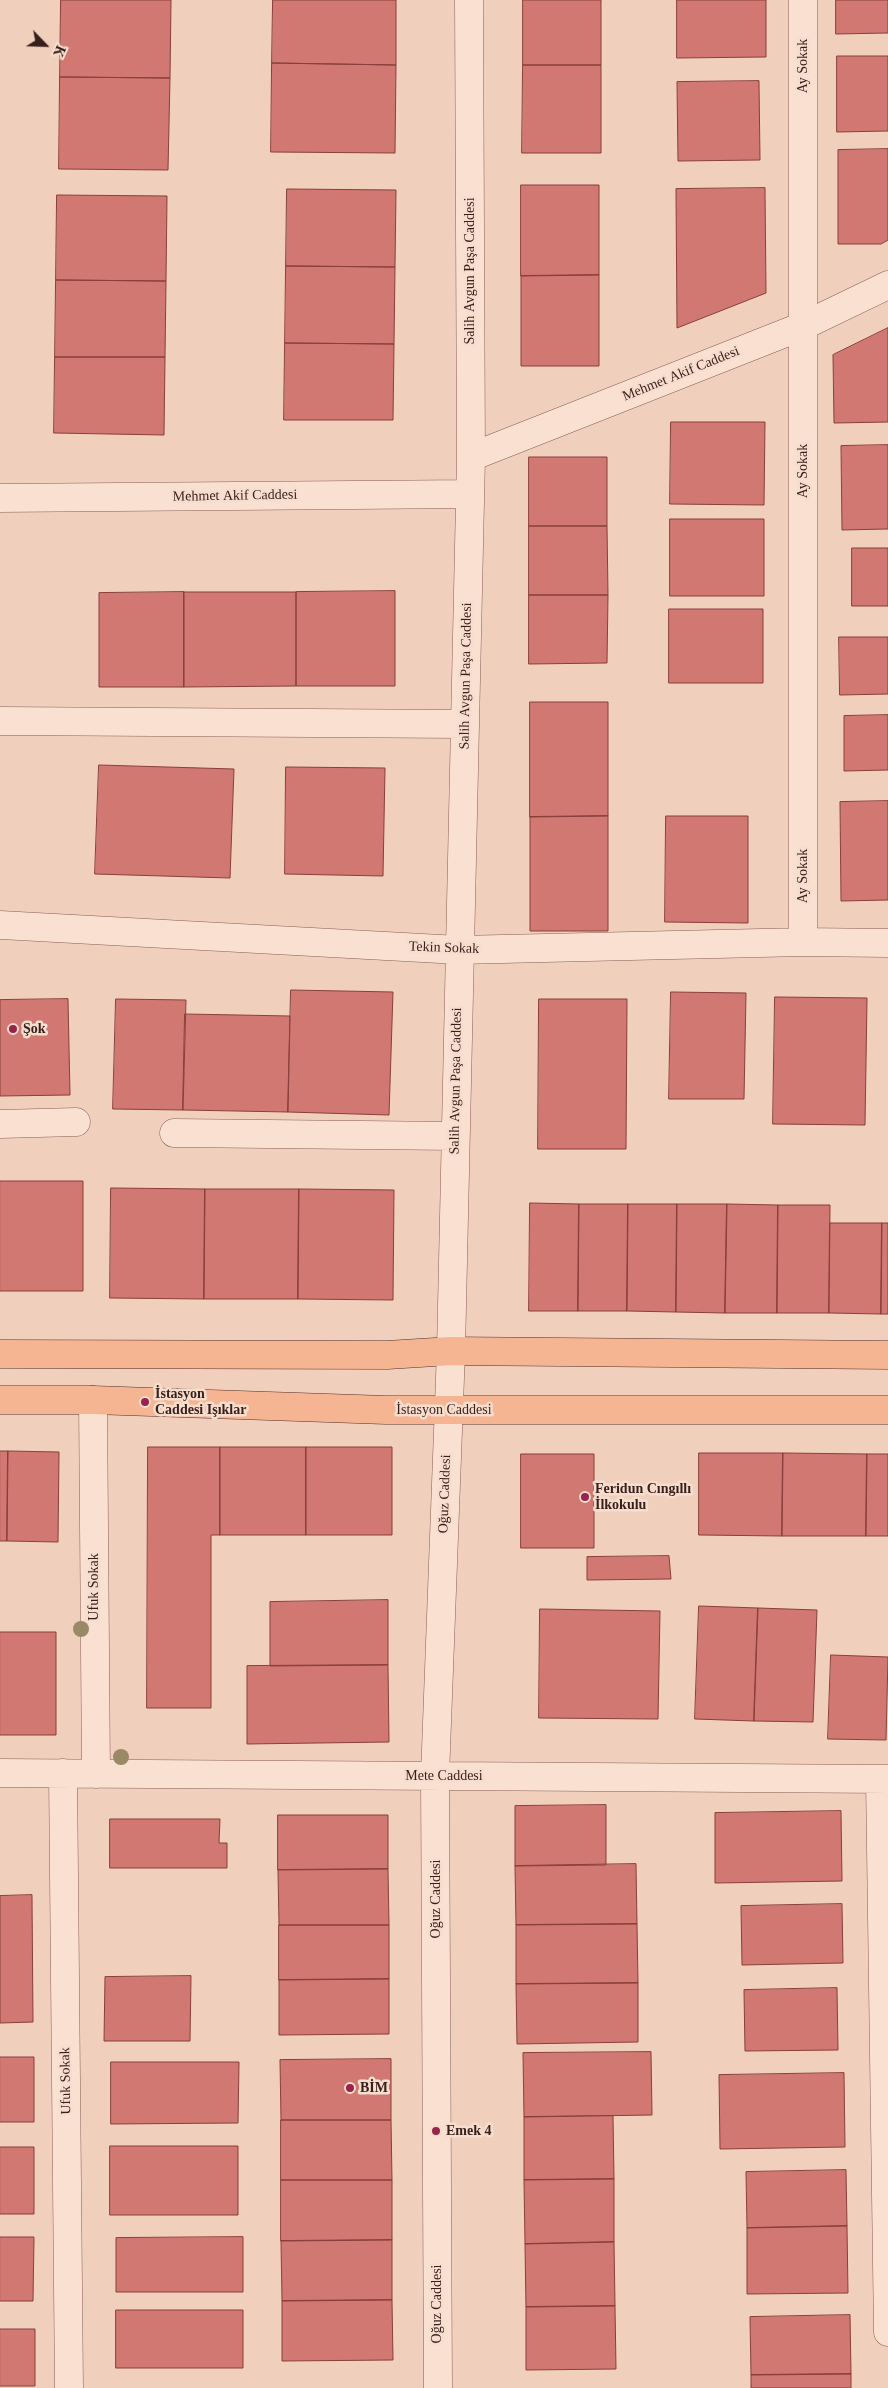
<!DOCTYPE html>
<html>
<head>
<meta charset="utf-8">
<style>
  body { margin:0 }
  #map { position:relative; width:888px; height:2388px; overflow:hidden; background:#f0cfbd; font-family:Georgia,serif }
  canvas { display:block }
  .north { position:absolute; left:20px; top:20px; width:50px; height:50px; -webkit-text-stroke:4px #f7ddcd; paint-order:stroke; rotate:114deg; font-size:14px; font-weight:700; line-height:20px; text-align:center; color:#371f1b }
  .north::after { content:''; display:block; margin:auto; width:18px; height:22px; background:#371f1b; clip-path:polygon(50% 0,100% 100%,50% 72%,0 100%) }
</style>
</head>
<body>
<div id="map">
<canvas width="888" height="2388"></canvas>
<div class="north">K</div>
</div>
<script>
const c = document.querySelector('canvas').getContext('2d');
c.lineJoin = 'round';
function fill(path, color) {
  c.fillStyle = color;
  c.fill(path, 'evenodd');
}
function strokePath(path, color, width, dash) {
  c.strokeStyle = color;
  c.lineWidth = width;
  c.lineCap = dash ? 'butt' : 'round';
  c.setLineDash(dash || []);
  c.stroke(path);
}
function write(font, color, halo, rows, align = 'center') {
  c.font = font + ' Georgia,serif';
  c.lineWidth = 5;
  c.setLineDash([]);
  c.textBaseline = 'middle';
  c.strokeStyle = halo;
  c.fillStyle = color;
  for (const [text, x, y, turn = 0] of rows) {
    c.save();
    c.translate(x, y);
    c.rotate((+turn || 0) * Math.PI / 180);
    c.textAlign = isNaN(turn) ? turn : align;
    if (halo) c.strokeText(text, 0, 0);
    c.fillText(text, 0, 0);
    c.restore();
  }
}
const building = new Path2D(`
  M61,0H171L170,78L60,77Z
  M273,0H396V65L272,63Z
  M523,0H601V65H523Z
  M677,0H766V57L677,58Z
  M836,0H888V33L836,34Z
  M837,56H888V131L837,132Z
  M272,63L396,65L395,153L271,152Z
  M523,65H601V153H522Z
  M60,77L170,78L168,170L59,169Z
  M759,81L760,160L678,161L677,82Z
  M888,149V240L881,244H838V150Z
  M521,185H599V275L521,276Z
  M765,188L766,293L677,328L676,189Z
  M287,189L396,190L395,267L286,266Z
  M57,195L167,196L166,281L56,280Z
  M286,266L395,267L394,344L285,343Z
  M599,275V366H521V276Z
  M56,280L166,281L165,357H55Z
  M888,328V422L834,423L833,355Z
  M285,343L394,344L393,420H284Z
  M55,357H165L164,435L54,433Z
  M671,422H765L764,505L670,504Z
  M888,445V529L842,530L841,446Z
  M529,457H607V526H529Z
  M670,519H764V596H670Z
  M529,526H607L608,595H529Z
  M852,548H888V606H852Z
  M395,591V686H296V592Z
  M184,592V687H99V593Z
  M184,592H296V686L184,687Z
  M529,595H608L607,663L529,664Z
  M669,609H763V683H669Z
  M839,637H888V694L840,695Z
  M530,702H608V816L530,817Z
  M888,715V770L844,771V716Z
  M99,765L234,769L230,878L95,874Z
  M286,767L385,768L383,876L285,874Z
  M888,801V900L841,901L840,802Z
  M608,816V931H530V817Z
  M666,816H748V923L665,922Z
  M291,990L393,992L389,1115L288,1112Z
  M671,992L746,993L744,1099H669Z
  M775,997L867,998L865,1125L773,1124Z
  M68,999L70,1095L0,1096V1000Z
  M116,999L186,1000L183,1110L113,1109Z
  M539,999H627L626,1149H538Z
  M185,1014L290,1016L288,1112L183,1110Z
  M0,1181H83V1291H0Z
  M111,1188L205,1189L204,1299L110,1298Z
  M205,1189H299L298,1299H204Z
  M299,1189L394,1190L393,1300L298,1299Z
  M530,1203L579,1204L578,1311H529Z
  M579,1204H628L627,1311H578Z
  M628,1204H677L676,1312L627,1311Z
  M677,1204H727L725,1313L676,1312Z
  M727,1204L778,1205L777,1313H725Z
  M778,1205H830L829,1313H777Z
  M830,1223H882L881,1314L829,1313Z
  M882,1223H888V1314H881Z
  M148,1447H220V1535H211V1708H147Z
  M220,1447H306V1535H220Z
  M306,1447H392V1535H306Z
  M0,1451H8L7,1541H0Z
  M8,1451L59,1452L58,1542L7,1541Z
  M699,1453H783L782,1536L699,1535Z
  M783,1453L867,1454L866,1536H782Z
  M521,1454H594V1548H521Z
  M867,1454H888V1536H866Z
  M669,1556L671,1579L587,1580V1557Z
  M388,1600V1665L270,1666V1602Z
  M699,1606L758,1608L754,1721L695,1719Z
  M758,1608L817,1610L813,1722L754,1721Z
  M540,1609L660,1611L658,1719L539,1718Z
  M0,1632H56V1735H0Z
  M831,1655L888,1657L886,1740L828,1739Z
  M388,1665L389,1742L247,1744V1666Z
  M606,1805V1865L515,1866V1806Z
  M841,1811L842,1881L715,1883V1813Z
  M278,1815H388V1869L278,1870Z
  M110,1819H220L219,1843H227V1868H110Z
  M636,1864L637,1924L516,1925L515,1866Z
  M388,1869L389,1925H279L278,1870Z
  M32,1895L33,2022L0,2023V1896Z
  M842,1904L843,1963L742,1965L741,1906Z
  M637,1924L638,1983L516,1984V1925Z
  M279,1925H389V1979L279,1980Z
  M191,1976L190,2041H104L105,1977Z
  M389,1979V2034L279,2035V1980Z
  M638,1983V2042L517,2044L516,1984Z
  M837,1988L838,2050L745,2051L744,1990Z
  M651,2052L652,2115L524,2117L523,2053Z
  M0,2057H34V2122H0Z
  M391,2059V2120H281L280,2060Z
  M111,2062H239L238,2123L111,2124Z
  M844,2073L845,2147L720,2149L719,2075Z
  M613,2116L614,2179L524,2180V2117Z
  M281,2120H391L392,2180H281Z
  M110,2146H238V2215H110Z
  M0,2147H34V2214H0Z
  M846,2170L847,2226L747,2228L746,2172Z
  M614,2179V2242L525,2244L524,2180Z
  M281,2180H392V2240L281,2241Z
  M847,2226L848,2293L747,2294V2228Z
  M0,2237H34L33,2301H0Z
  M243,2237V2292H116V2238Z
  M392,2240V2300L282,2301L281,2241Z
  M614,2242L615,2306L526,2307L525,2244Z
  M392,2300L393,2360L282,2361V2301Z
  M615,2306L616,2369L526,2370V2307Z
  M116,2310H243V2368H116Z
  M850,2315L851,2374L751,2375L750,2317Z
  M0,2329H35V2386H0Z
  M851,2374V2388H751V2375Z`);
const minor = new Path2D(`
  M803,0V942
  M471,457L803,326L888,285
  M0,498L470,494
  M0,721L464,724
  M0,925L459,950L803,942L888,943
  M0,1124L76,1122
  M174,1133L455,1136
  M93,1400L96,1774
  M0,1773L888,1779
  M63,1773L69,2388
  M880,1779L888,2332
  M438,2388L435,1776L451,1351L471,457L469,0`);
const major = new Path2D(`
  M0,1354L387,1355L451,1351L888,1355
  M0,1400H93L386,1410H888`);
const trees = [
  [81,1629],
  [121,1757]
];
const markers = [
  [13,1029,5,"#9a234c"],
  [145,1402,5,"#9a234c"],
  [585,1497,5,"#9a234c"],
  [350,2088,5,"#9a234c"],
  [436,2131,5,"#9a234c"]
];
const streetNames = [
  ["Ay Sokak",803,66,-90],
  ["Salih Avgun Paşa Caddesi",470,271,-90],
  ["Mehmet Akif Caddesi",681,374,-22],
  ["Ay Sokak",803,471,-90],
  ["Mehmet Akif Caddesi",235,496,-1],
  ["Salih Avgun Paşa Caddesi",466,676,-89],
  ["Ay Sokak",803,876,-90],
  ["Tekin Sokak",444,948,2],
  ["Salih Avgun Paşa Caddesi",456,1081,-89],
  ["İstasyon Caddesi",444,1410],
  ["Oğuz Caddesi",445,1494,-88],
  ["Ufuk Sokak",94,1587,-90],
  ["Mete Caddesi",444,1776],
  ["Oğuz Caddesi",436,1899,-90],
  ["Ufuk Sokak",66,2081,-91],
  ["Oğuz Caddesi",437,2304,-90]
];
const poiNames = [
  ["Şok",23,1029],
  ["İstasyon",155,1394],
  ["Caddesi Işıklar",155,1410],
  ["Feridun Cıngıllı",595,1489],
  ["İlkokulu",595,1505],
  ["BİM",360,2088],
  ["Emek 4",446,2131]
];
fill(building, '#d07871');
strokePath(building, '#893f3a', 1);
strokePath(minor, '#885f56', 29);
strokePath(major, '#55302a', 29);
strokePath(minor, '#fae0d1', 28);
strokePath(major, '#f6b592', 28);
c.fillStyle = '#9a8967';
for (const [x, y] of trees) {
  c.beginPath();
  c.arc(x, y, 8, 0, 2 * Math.PI);
  c.fill();
}
for (const [x, y, r, color] of markers) {
  const dot = new Path2D();
  dot.arc(x, y, r, 0, 2 * Math.PI);
  c.fillStyle = color;
  c.fill(dot);
  strokePath(dot, '#f7ddcd', 2);
}
write('14px', '#371f1b', '#f7ddcd', streetNames);
write('bold 14px', '#371f1b', '#f7ddcd', poiNames, 'left');
</script>
</body>
</html>
